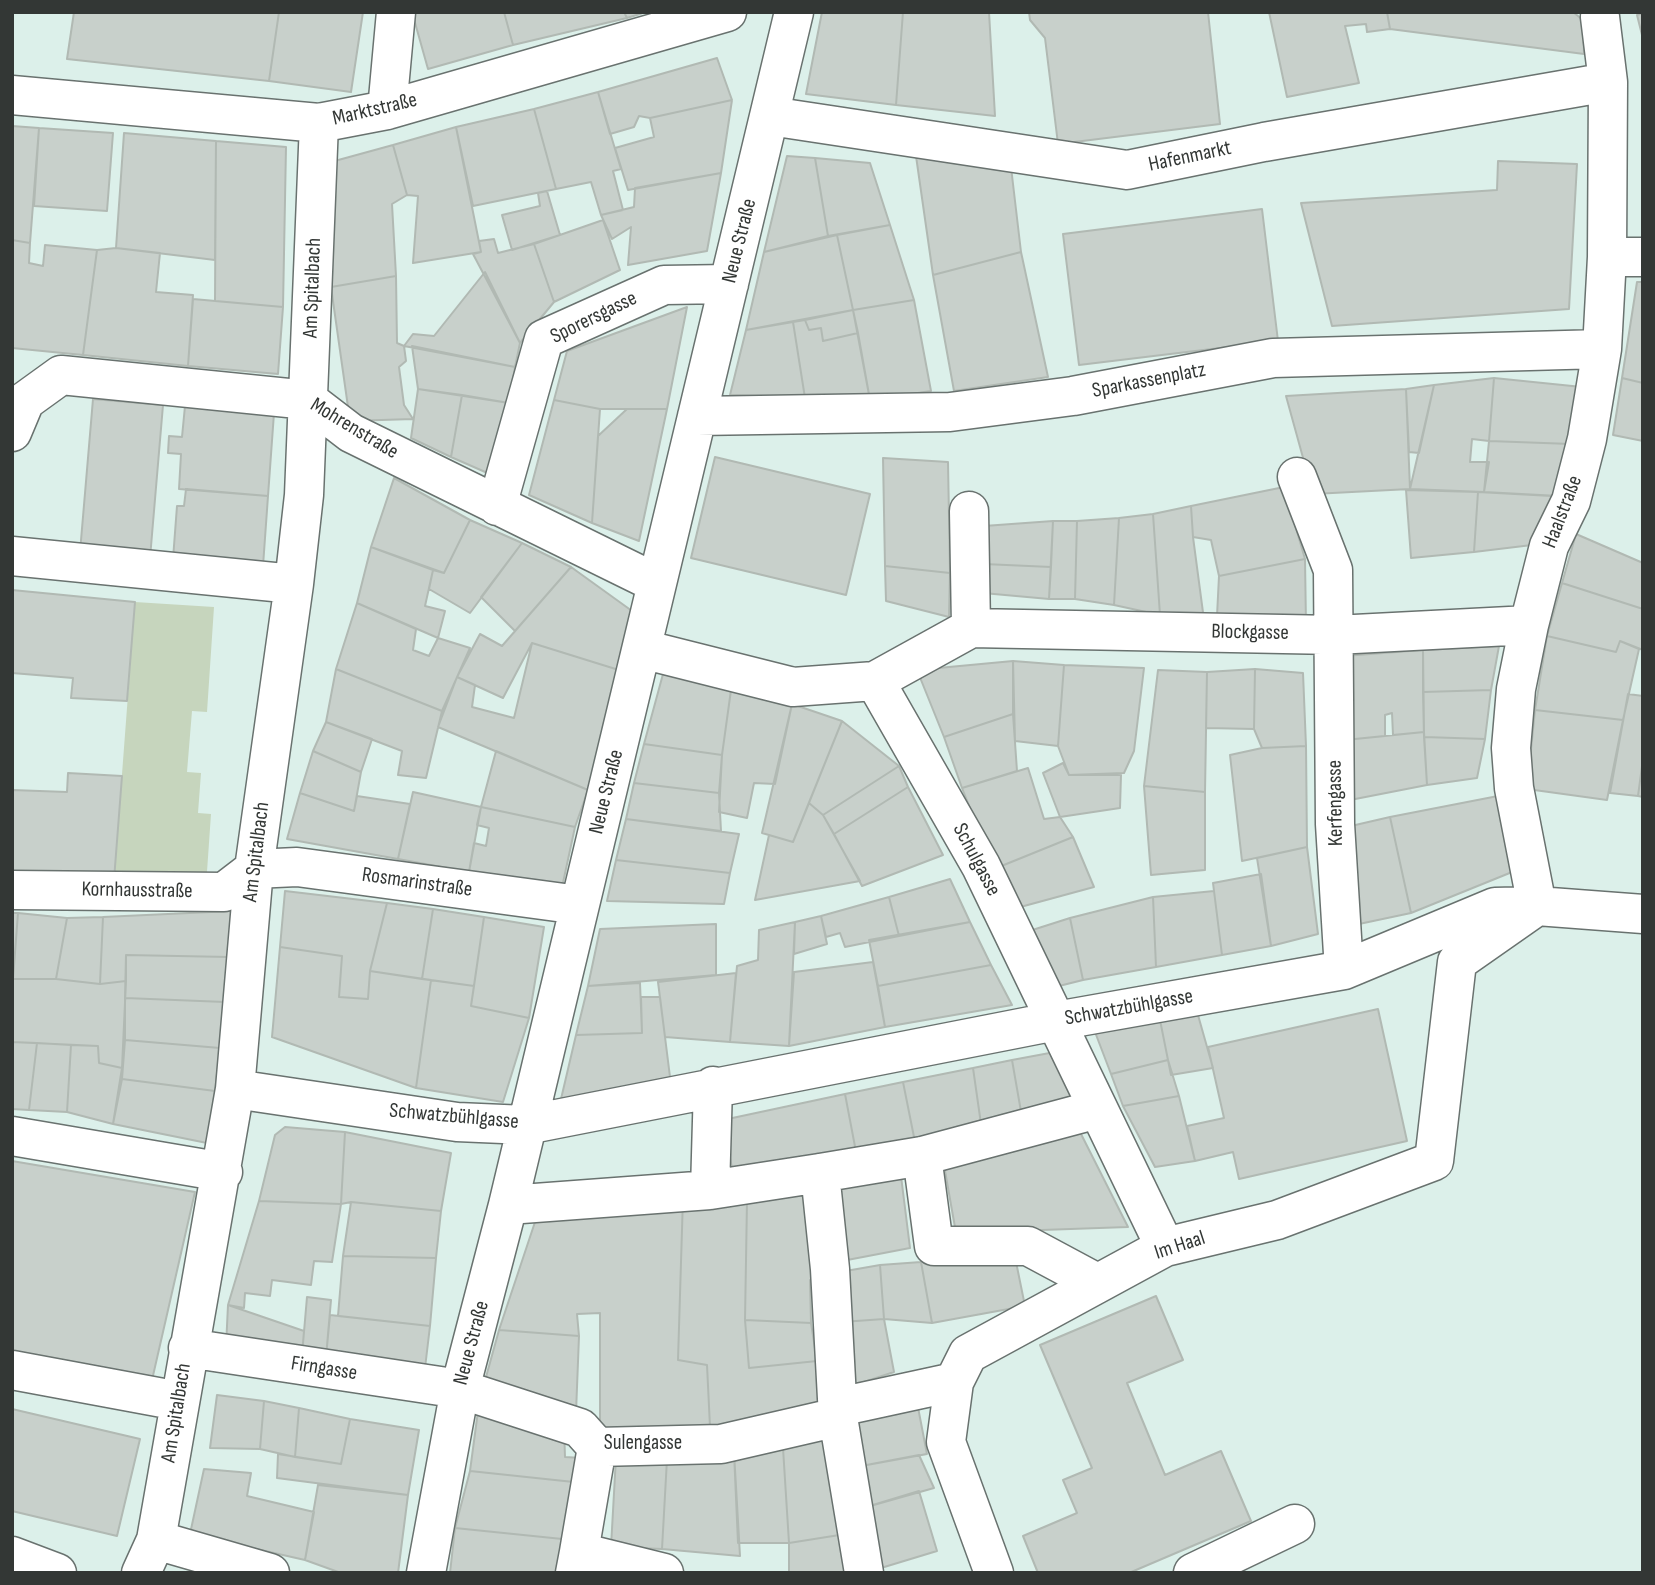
<!DOCTYPE html>
<html>
<head>
<meta charset="utf-8">
<style>
  body { margin:0 }
  #map { position:relative; width:1655px; height:1585px; overflow:hidden; background:#eff9f6; font-family:"Sofia Sans Condensed",sans-serif }
  canvas { display:block }
  .frame { position:absolute; inset:0; border:14px solid #333735; pointer-events:none }
</style>
</head>
<body>
<div id="map">
<canvas width="1655" height="1585"></canvas>
<div class="frame"></div>
</div>
<script>
const c = document.querySelector('canvas').getContext('2d');
c.lineJoin = 'round';
function fill(path, color) {
  c.fillStyle = color;
  c.fill(path, 'evenodd');
}
function strokePath(path, color, width, dash) {
  c.strokeStyle = color;
  c.lineWidth = width;
  c.lineCap = dash ? 'butt' : 'round';
  c.setLineDash(dash || []);
  c.stroke(path);
}
function write(font, color, halo, rows, align = 'center') {
  c.font = font + ' "Sofia Sans Condensed",sans-serif';
  c.lineWidth = 5;
  c.setLineDash([]);
  c.textBaseline = 'middle';
  c.strokeStyle = halo;
  c.fillStyle = color;
  for (const [text, x, y, turn = 0] of rows) {
    c.save();
    c.translate(x, y);
    c.rotate((+turn || 0) * Math.PI / 180);
    c.textAlign = isNaN(turn) ? turn : align;
    if (halo) c.strokeText(text, 0, 0);
    c.fillText(text, 0, 0);
    c.restore();
  }
}
const built = new Path2D(`
  M12,12H1643V1573H12Z`);
const green = new Path2D(`
  M135,602L214,607L207,712L192,711L187,772L201,773L198,813L211,814L206,886L114,880Z`);
const building = new Path2D(`
  M74,12H279L269,81L67,59Z
  M279,12H363L351,92L269,81Z
  M412,12H504L513,45L428,69Z
  M504,12H624L627,18L513,45Z
  M624,12H646L627,18Z
  M822,12H903L896,105L806,94Z
  M903,12H989L995,116L896,105Z
  M1029,12H1208L1220,124L1058,144L1045,38L1030,20Z
  M1269,12H1387L1390,29L1367,32L1366,24L1345,26L1359,83L1287,97Z
  M1387,12H1573L1583,20L1584,54L1390,29Z
  M1643,13V39L1637,15Z
  M717,58L732,100L650,118L639,116L634,127L610,134L598,92Z
  M598,92L621,169L613,171L623,210L601,215L591,182L556,189L534,109Z
  M732,100L721,173L628,190L615,148L654,137L650,118Z
  M534,109L556,189L473,206L456,127Z
  M12,126L39,128L30,243L12,240Z
  M456,127L481,252L413,263L418,196L407,195L393,145Z
  M39,128L113,133L107,211L34,206Z
  M124,133L216,141L215,260L116,248Z
  M216,141L286,147L283,307L215,301Z
  M393,145L407,195L392,204L396,276L331,287V162Z
  M787,156L815,158L828,236L764,252Z
  M916,156L1011,167L1021,252L933,275Z
  M815,158L870,163L890,225L828,236Z
  M1498,161L1577,164L1569,309L1332,326L1301,203L1497,190Z
  M721,173L707,251L628,265L631,227L612,239L601,215L634,207L635,188Z
  M547,191L560,235L512,250L502,215L540,206L538,193Z
  M1262,209L1278,341L1079,365L1063,234Z
  M603,220L620,270L554,302L534,244Z
  M890,225L914,300L853,310L837,235Z
  M837,235L853,310L746,330L764,252Z
  M494,239L498,253L534,244L554,302L520,343L473,254L481,252L479,241Z
  M12,240L30,243L29,263L43,266L45,245L97,250L83,355L12,348Z
  M116,248L160,253L156,292L193,295L188,366L83,355L97,250Z
  M1021,252L1048,377L954,391L933,275Z
  M485,272L520,343L515,367L404,346L413,334L434,336Z
  M396,276L397,343L404,346L406,361L399,367L404,405L413,419L350,421L331,287Z
  M1637,282H1643V383L1622,378Z
  M193,299L283,307L278,374L188,366Z
  M914,300L931,391L870,400L853,310Z
  M687,307L667,409H600L554,400L567,351Z
  M853,310L858,333L823,341L821,328L809,330L805,320Z
  M805,320L809,330L821,328L823,341L858,333L870,400L805,398L793,322Z
  M793,322L805,398L730,395L746,330Z
  M412,346L515,367L509,403L418,389Z
  M1494,378L1582,387L1571,444L1489,441Z
  M1494,378L1489,441L1472,439L1470,462H1489L1484,492L1410,489L1434,385Z
  M1622,378L1643,383V441L1613,435Z
  M1434,385L1419,453L1409,452L1406,389Z
  M418,389L462,395L451,457L411,438Z
  M1406,389L1410,489L1313,494L1286,396Z
  M462,395L509,403L492,475L451,457Z
  M93,399L163,405L150,558L80,552Z
  M554,400L600,409L592,523L529,495Z
  M185,406L274,413L268,496L179,489L181,454L168,453L169,436L182,437Z
  M627,409H667L639,541L592,523L598,436Z
  M1489,441L1571,444L1559,496L1484,492Z
  M715,457L870,494L846,595L691,558Z
  M883,458L948,462L950,573L885,566Z
  M394,478L470,520L444,573L371,547Z
  M1284,487L1305,559L1219,576L1211,540L1193,537L1191,506Z
  M186,489L268,496L263,566L173,559L177,506H184Z
  M1406,490L1478,492L1474,552L1411,558Z
  M1478,492L1552,496L1532,545L1474,552Z
  M1191,506L1193,537L1204,620L1160,615L1153,514Z
  M1153,514L1160,615L1114,605L1119,518Z
  M1119,518L1114,605L1075,599L1077,521Z
  M470,520L522,543L470,613L429,589L433,570L444,573Z
  M1053,521H1077L1075,599H1049Z
  M1053,521L1051,567L984,564V526Z
  M1576,534L1643,563V609L1562,583Z
  M522,543L571,567L515,631L481,597Z
  M371,547L433,570L425,606L445,611L438,638L357,603Z
  M1305,559L1306,625L1217,616L1219,576Z
  M984,564L1051,567L1049,599L983,593Z
  M885,566L950,573L949,617L886,601Z
  M571,567L639,616L622,671L532,643L503,698L457,677L480,634L502,646Z
  M1562,583L1643,609V650L1620,641L1616,652L1547,636Z
  M12,590L135,602L127,701L71,698L73,678L12,673Z
  M357,603L416,629L413,650L429,656L438,638L470,648L442,711L336,669Z
  M1547,636L1616,652L1620,641L1639,649L1623,720L1535,710Z
  M532,643L622,671L588,790L438,727L457,677L475,685L472,707L514,718Z
  M1499,646L1491,690L1423,692V650Z
  M1423,650L1424,732L1393,735L1392,713L1385,715V736L1345,740L1344,656Z
  M1013,661V714L944,737L917,670Z
  M1013,661L1064,665L1058,746L1015,741Z
  M1064,665L1144,668L1134,751L1124,773L1069,775L1058,746Z
  M336,669L442,711L426,778L398,775L402,751L326,722Z
  M1255,669L1254,729L1206,728L1207,672Z
  M1255,669L1303,673L1306,746L1262,748L1254,729Z
  M1158,670L1207,672L1205,792L1144,786Z
  M663,674L731,690L722,755L644,744Z
  M731,690L792,704L775,784L754,783L747,818L719,812L722,755Z
  M1491,690L1485,739L1424,737L1423,692Z
  M1628,694L1643,696V759L1638,796L1610,793Z
  M792,704L842,721L793,842L762,833Z
  M1535,710L1623,720L1607,800L1527,789Z
  M1013,714L1017,771L962,788L944,737Z
  M842,721L899,766L823,815L809,803Z
  M326,722L372,739L361,772L313,751Z
  M1424,732L1427,785L1345,801V740Z
  M1424,737L1485,739L1477,778L1427,785Z
  M644,744L722,755L719,793L634,783Z
  M1306,746L1307,847L1242,861L1230,755L1262,748Z
  M313,751L361,772L354,811L300,793Z
  M496,751L588,790L575,827L481,807Z
  M1643,759V797L1638,796Z
  M1063,763L1069,775H1121L1120,808L1060,817L1043,773Z
  M899,766L908,787L834,834L823,815Z
  M1028,768L1044,819L1060,817L1073,837L994,869L962,788Z
  M68,773L122,776L114,880L12,877V790L67,792Z
  M634,783L719,793L721,831L626,819Z
  M1144,786L1205,792V870L1151,875Z
  M908,787L943,855L862,886L834,834Z
  M413,792L481,807L469,872L398,859Z
  M300,793L354,811L357,796L410,804L398,859L287,839Z
  M1498,796L1522,868L1411,913L1390,817Z
  M809,803L823,815L860,881L755,900L769,835L793,842Z
  M481,807L575,827L561,892L469,872L474,843L486,846L489,828L477,825Z
  M1390,817L1411,913L1359,924L1338,829Z
  M626,819L739,834L730,873L616,860Z
  M1073,837L1094,887L1013,909L994,869Z
  M1307,847L1318,934L1271,946L1257,858Z
  M616,860L730,873L724,904L607,901Z
  M1261,874L1271,946L1222,955L1213,883Z
  M950,879L970,922L899,936L889,897Z
  M285,891L387,903L370,971L368,999L339,997L342,956L280,947Z
  M1214,891L1222,955L1156,967L1153,897Z
  M889,897L899,936L845,947L840,933L826,937L821,916Z
  M1153,897L1156,967L1083,980L1070,918Z
  M387,903L433,909L422,979L370,971Z
  M433,909L484,917L474,986L422,979Z
  M233,911L229,957L126,955V981L100,984L103,917Z
  M12,913H18L13,979H56L100,984L126,981L122,1068L99,1063L98,1046L12,1042Z
  M18,913L67,918L56,979H13Z
  M821,916L827,944L794,954L795,922Z
  M103,917L100,984L56,979L67,918Z
  M484,917L544,927L529,1018L471,1006Z
  M1070,918L1083,980L1051,988L1023,933Z
  M795,922L789,1046L730,1042L737,966L758,960L759,930Z
  M970,922L991,965L878,986L869,940Z
  M716,924V975L588,986L600,929Z
  M280,947L342,956L339,997L368,999L370,971L431,980L416,1088L272,1037Z
  M126,955L229,957L225,1002L125,998Z
  M873,962L885,1027L789,1046L794,972Z
  M991,965L1012,1005L885,1027L878,986Z
  M736,973L730,1042L665,1037L658,982Z
  M431,980L474,986L471,1006L529,1018L503,1102L416,1088Z
  M640,983L642,1033L576,1035L588,986Z
  M641,997H660L671,1085L561,1099L576,1035L642,1033Z
  M125,998L225,1002L220,1048L125,1040Z
  M1196,1008L1213,1068L1171,1075L1160,1020Z
  M1378,1009L1407,1141L1239,1179L1233,1152L1195,1161L1187,1126L1224,1118L1208,1047Z
  M1160,1020L1168,1060L1111,1074L1095,1032Z
  M125,1040L220,1048L215,1091L122,1079Z
  M12,1042L37,1043L29,1110L12,1109Z
  M37,1043L71,1045L67,1112L29,1110Z
  M71,1045L98,1046L99,1063L122,1068L113,1124L67,1112Z
  M1055,1052L1078,1108L1023,1123L1012,1060Z
  M1012,1060L1023,1123L982,1131L973,1068Z
  M1168,1060L1179,1096L1123,1106L1111,1074Z
  M973,1068L982,1131L916,1147L903,1082Z
  M122,1079L215,1091L207,1143L113,1124Z
  M903,1082L916,1147L857,1157L845,1094Z
  M845,1094L857,1157L734,1179L723,1120Z
  M1179,1096L1195,1161L1155,1167L1123,1106Z
  M285,1127L345,1132L341,1204L259,1201L275,1135Z
  M345,1132L451,1153L441,1211L351,1202L341,1204Z
  M1080,1132L1128,1227L956,1233L942,1154Z
  M12,1161L195,1192L152,1380L12,1355Z
  M900,1168L910,1248L842,1261L831,1182Z
  M816,1190L818,1279L810,1280L811,1323L745,1320L747,1201Z
  M683,1197L678,1360L707,1365L710,1427L600,1435V1313L577,1314L579,1336L499,1330L540,1207Z
  M683,1197L747,1201L745,1320L749,1368L817,1361L828,1410L710,1427L707,1365L678,1360Z
  M259,1201L341,1204L332,1262L314,1261L311,1285L272,1280L270,1296L245,1293L244,1308L228,1305Z
  M351,1202L441,1211L436,1258L343,1256Z
  M343,1256L436,1258L430,1326L338,1316Z
  M1015,1257L1025,1306L932,1323L921,1262Z
  M921,1262L932,1323L884,1319L880,1265Z
  M880,1265L884,1319L842,1322L840,1272Z
  M1156,1296L1183,1360L1127,1383L1165,1475L1221,1451L1251,1521L1129,1573H1038L1023,1536L1077,1513L1063,1480L1092,1468L1040,1345Z
  M307,1297L331,1300L326,1357L302,1355Z
  M228,1305L304,1331L302,1355L226,1347Z
  M330,1315L430,1326L425,1368L326,1357Z
  M884,1319L894,1372L849,1387L842,1322Z
  M745,1320L811,1323L817,1361L749,1368Z
  M499,1330L579,1336L576,1413L483,1388Z
  M217,1395L264,1401L260,1449L210,1448Z
  M916,1397L927,1454L856,1467L848,1414Z
  M264,1401L299,1408L295,1457L260,1449Z
  M299,1408L350,1419L341,1464L295,1457Z
  M12,1409L140,1439L117,1536L12,1511Z
  M478,1411L564,1427L565,1457L582,1458L583,1483L470,1471Z
  M350,1419L419,1430L408,1495L277,1478L278,1454L341,1464Z
  M835,1433L852,1533L789,1543L783,1448Z
  M783,1448L789,1543H738L734,1452Z
  M734,1452L740,1556L662,1549L667,1459Z
  M919,1455L934,1488L863,1508L856,1467Z
  M616,1457L667,1459L662,1549L611,1547Z
  M204,1469L251,1473L247,1496L314,1512L305,1560L190,1534Z
  M470,1471L583,1483L572,1540L455,1528Z
  M318,1485L408,1495L398,1573H341L305,1560Z
  M919,1491L937,1551L881,1568L863,1508Z
  M455,1528L572,1540L566,1573H450Z
  M852,1533L851,1572L789,1573V1543Z`);
const minor = new Path2D(`
  M12,95L319,123L387,110L727,12
  M387,110L396,12
  M770,116L1127,170L1264,142L1608,82
  M1607,257H1643
  M697,416L950,412L1073,396L1273,358L1602,349
  M12,432L25,401L61,375L308,400L351,433L656,583
  M1297,477L1333,570L1335,824L1344,970
  M497,506L544,339L664,285L729,284
  M12,556L294,584
  M971,628L1335,635L1529,625
  M642,649L793,687L875,681L971,628L969,511
  M875,681L981,866L1165,1247
  M254,869L297,867L579,905
  M12,890L224,892L254,869
  M235,1089L457,1122L526,1125L1056,1021L1344,970L1495,907L1537,906L1643,914
  M12,1136L223,1172
  M922,1156L934,1246H1028L1097,1283
  M820,1173L830,1269L838,1417L864,1573
  M710,1190L713,1086
  M508,1205L710,1190L820,1173L922,1156L1098,1109
  M188,1348L460,1389L580,1428L597,1447L721,1444L838,1417L848,1405L954,1382
  M12,1370L179,1401
  M156,1540L270,1573
  M579,1552L597,1447
  M12,1556L57,1573
  M141,1573L156,1540L235,1089L254,869L294,584L304,495L319,123
  M426,1573L460,1389L508,1205L794,12
  M575,1573L579,1552L664,1573
  M994,1573L946,1442L954,1382L968,1354L1165,1247L1277,1220L1434,1161L1457,962L1537,906L1514,788L1511,748L1516,689L1529,625L1549,546L1571,501L1587,439L1602,349L1607,257L1608,82L1600,17
  M1193,1573L1295,1524`);
const streetNames = [
  ["Marktstraße",375,110,-13],
  ["Hafenmarkt",1190,157,-12],
  ["Neue Straße",740,241,-76],
  ["Am Spitalbach",313,288,-88],
  ["Sporersgasse",594,318,-26],
  ["Sparkassenplatz",1149,381,-11],
  ["Mohrenstraße",354,429,31],
  ["Haalstraße",1563,512,-69],
  ["Blockgasse",1250,633,1],
  ["Neue Straße",607,792,-76],
  ["Kerfengasse",1336,803,-91],
  ["Am Spitalbach",257,852,-83],
  ["Schulgasse",976,860,62],
  ["Rosmarinstraße",417,883,8],
  ["Kornhausstraße",137,891,1],
  ["Schwatzbühlgasse",1129,1008,-10],
  ["Schwatzbühlgasse",454,1117,5],
  ["Im Haal",1180,1246,-18],
  ["Neue Straße",472,1343,-75],
  ["Firngasse",324,1369,9],
  ["Am Spitalbach",177,1413,-81],
  ["Sulengasse",643,1444]
];
fill(built, '#dcf0ea');
fill(green, '#c6d5bd');
fill(building, '#c8d0cb');
strokePath(building, '#b1b9b3', 2);
strokePath(minor, '#69726f', 41);
strokePath(minor, '#fff', 38);
write('21px', '#333735', '#fff', streetNames);
</script>
</body>
</html>
